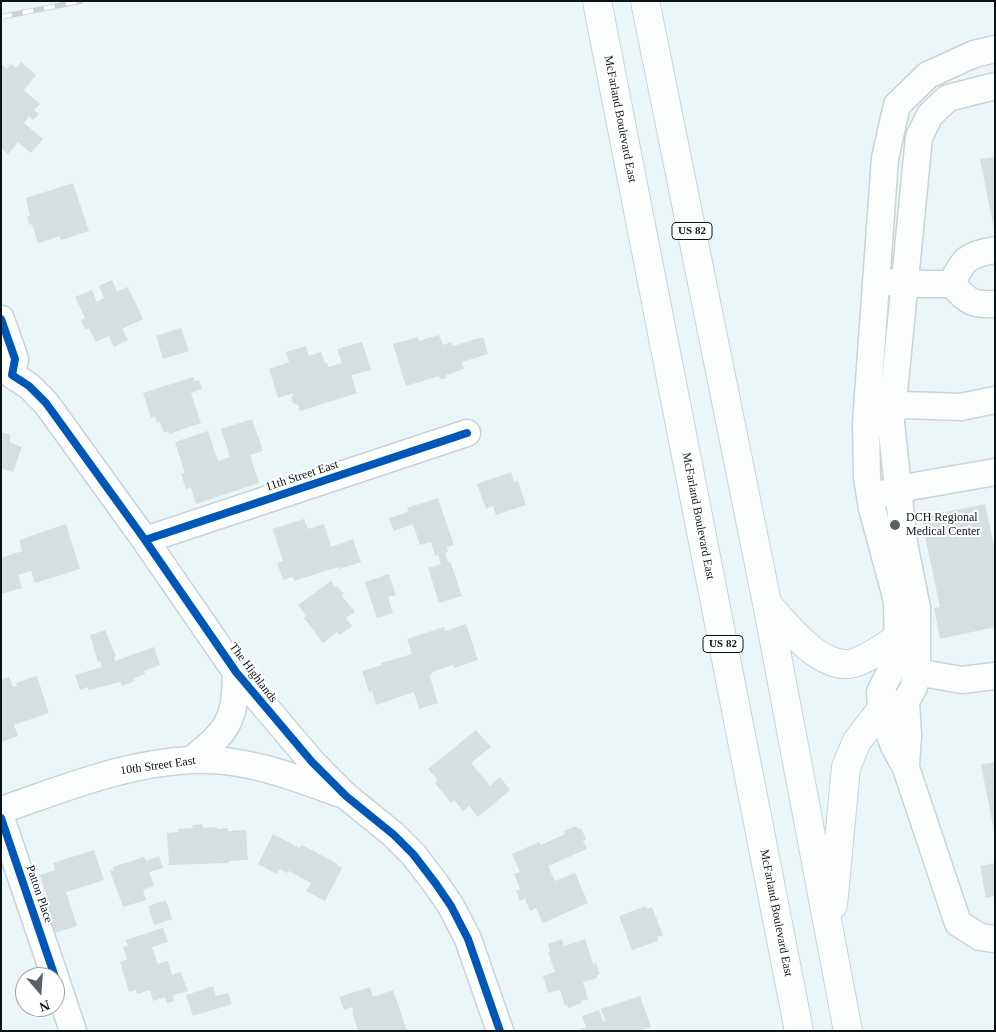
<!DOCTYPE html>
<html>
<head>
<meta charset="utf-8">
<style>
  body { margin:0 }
  #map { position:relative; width:996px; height:1032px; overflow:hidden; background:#ebf6f9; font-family:Georgia,serif }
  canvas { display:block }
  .frame { position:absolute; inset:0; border:2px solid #0a1315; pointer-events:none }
  .north { position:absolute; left:15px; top:967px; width:50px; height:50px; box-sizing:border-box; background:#fff; border:1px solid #9da1a1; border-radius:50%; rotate:162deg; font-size:14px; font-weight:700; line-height:20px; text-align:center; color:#0a1315 }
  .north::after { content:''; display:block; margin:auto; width:18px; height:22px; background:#596265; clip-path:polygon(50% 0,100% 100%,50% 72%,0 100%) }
</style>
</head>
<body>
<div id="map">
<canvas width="996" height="1032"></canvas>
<div class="frame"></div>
<div class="north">N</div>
</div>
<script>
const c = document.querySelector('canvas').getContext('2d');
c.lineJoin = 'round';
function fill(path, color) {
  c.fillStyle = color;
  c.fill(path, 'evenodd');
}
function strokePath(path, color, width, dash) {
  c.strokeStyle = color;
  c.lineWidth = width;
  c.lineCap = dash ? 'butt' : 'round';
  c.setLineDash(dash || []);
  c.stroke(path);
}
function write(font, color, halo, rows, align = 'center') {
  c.font = font + ' Georgia,serif';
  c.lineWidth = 4;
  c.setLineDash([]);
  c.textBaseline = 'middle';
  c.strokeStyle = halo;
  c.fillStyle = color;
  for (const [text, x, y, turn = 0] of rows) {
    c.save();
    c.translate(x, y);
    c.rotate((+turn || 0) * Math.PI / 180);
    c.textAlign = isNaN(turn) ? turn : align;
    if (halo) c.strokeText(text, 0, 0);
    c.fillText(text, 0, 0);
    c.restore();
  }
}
const building = new Path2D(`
  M21,62L36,75L24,90L40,104L34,110L39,114L33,120L29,116L24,123L43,139L31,153L18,142L8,154L1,148V66L2,65L7,69L11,64L16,68Z
  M995,157V229H994L980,159Z
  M73,183L89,231L61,240L60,236L38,243L32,224L29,225L27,217L30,216L26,198Z
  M112,280L117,291L128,287L143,319L122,329L128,340L114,347L109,336L96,342L89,328L86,330L81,320L85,318L75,297L92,290L97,302L104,298L99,286Z
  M181,328L189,351L163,359L156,336Z
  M439,335L443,345L451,342L453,346L483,337L488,354L462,362L464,369L446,375L447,378L440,379L439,376L406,386L393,344L418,337L419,341Z
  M362,342L371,370L351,375L357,393L300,411L298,405L293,403L291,398L294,393L278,398L269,369L289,362L286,352L306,346L309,356L321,352L325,363H327L329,367L342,363L337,349Z
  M193,377L195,381L199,380L202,389L191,393L201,423L169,434V431L164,433L160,422L157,423L155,416L151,418L143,393Z
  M252,419L263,451L250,455L259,483L196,504L191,488L186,489L181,474L185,473L175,442L208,431L218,461L230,457L221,429Z
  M1,432L11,435L9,442L22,447L13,472L1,468Z
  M511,472L514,482L518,481L526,505L496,515L493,506L486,509L477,484Z
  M438,498L454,545L447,547L448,552L445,553L448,562L450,561L462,596L439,603L428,568L441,564L438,555L435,556L431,542L420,545L413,524L394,531L389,518L408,512L407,508Z
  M985,504L995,550V627L940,639L934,608L940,607L921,517Z
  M304,519L308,529L324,524L331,547L353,539L361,562L339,569L338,567L294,581L293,577L283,580L277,563L283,561L273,529Z
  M66,524L80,569L35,583L31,571L18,575L22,588L1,594V558L22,551L19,540Z
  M389,574L396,595L388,597L393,613L377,618L365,582Z
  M331,581L335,587L337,586L344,594L342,596L355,612L346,618L352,626L340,635L337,632L323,643L304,618L306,616L298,605Z
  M466,624L478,660L454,668L453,665L433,672L430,677L438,703L419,709L414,692L376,705L372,691L369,692L362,671L382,665L381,663L412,654L407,639L444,627L445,631Z
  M105,630L116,656L114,657L115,661L154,647L160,665L144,671L145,674L134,678L135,681L122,686L120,682L89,690L88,687L80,690L75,675L102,667L100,661L98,662L90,635Z
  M37,676L49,713L14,725L18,736L1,742V680L9,677L13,687L17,686L16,683Z
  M476,730L491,747L471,763L490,786L500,777L510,790L478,817L469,806L463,811L454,800L451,803L435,783L438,780L428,769Z
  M995,762V831H994L981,765Z
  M202,824L203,828L217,827V829L228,828V831L246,830L248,860L229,861V863L169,865L167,833L178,832V829L193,828L192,825Z
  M576,826L578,829L581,828L586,839L583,841L587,849L548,866L555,881L575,873L588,903L543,923L536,908L530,911L525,899L520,901L516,891L520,889L514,874L520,872L512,854L539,842L541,845L565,834L564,831Z
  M273,834L299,848L302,845L338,864L337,865L342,868L325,901L306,891L311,883L289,871L287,873L280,869L277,874L258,864Z
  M94,850L104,880L66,892L77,926L55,933L43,894H46L40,875L55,870L53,863Z
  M159,856L163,868L149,872L154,886L143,890L146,900L123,907L110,871L114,870L113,867L144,857L146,861Z
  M995,863V896L986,898L980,866Z
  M166,900L172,919L154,925L148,906Z
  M646,906L647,909L652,907L663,935L657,937L658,941L632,950L619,916Z
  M163,928L168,942L152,947L158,964L168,961L172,975L181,972L188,991L173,995L174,1001L167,1003L165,997L153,1001L150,990L137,994L136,990L129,992L120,962L127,959L123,947L128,946L126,940Z
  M562,939L564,946L585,939L593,964L596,963L600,974L597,975V978L583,982L588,999L582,1001V1003L568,1008L567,1005L565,1006L560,990L548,993L543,976L555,972L548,952L550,951L548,944Z
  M213,986L216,996L228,993L232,1004L193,1016L186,995Z
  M370,987L373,997L393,990L407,1031H358L352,1012L353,1011L352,1007L344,1010L339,997Z
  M640,996L651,1027L639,1031H577L586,1027L582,1016L599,1010L603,1022L606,1021L601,1009Z`);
const minor = new Path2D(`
  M995,49L974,54L928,75L897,105L885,158L866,423L867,478L872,508L897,601L898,657L880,692L881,710L894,746L906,768L958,923L980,937L995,939
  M887,282L926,284H952C968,301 970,305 995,304
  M952,284C962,260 968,254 995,250
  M1,319L15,359L12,375L29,386L46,403L145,540L236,672L312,762L346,796L394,835L413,854L436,884L451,906L468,939L500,1031
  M876,404L961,407L995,400
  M883,494L898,489L995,472
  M145,540L467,433
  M916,672L962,680L995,676
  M881,710L906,701L914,687L917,662V608L904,543L891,423L919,137L930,115L948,98L995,86
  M192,759C230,730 235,719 236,672
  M906,765L908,736L906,701
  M1,810C63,789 125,763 191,760C242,757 292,776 338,793
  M1,818L55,977
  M55,977L73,1031`);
const highway = new Path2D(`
  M597,1L799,1031
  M645,1L767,603L848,1031
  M767,604C786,625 822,672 854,663C870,658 884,647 898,638
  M833,905L846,767L857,741L881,710`);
const rail = new Path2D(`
  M1,17L81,1`);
const cycleway = new Path2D(`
  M1,319L15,359L12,375L29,386L46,403L145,540L236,672L312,762L346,796L394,835L413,854L436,884L451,906L468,939L500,1031
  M145,540L467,433
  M1,818L55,977`);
const markers = [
  [895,525,6,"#596265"]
];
const shields = [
  [692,231,40],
  [723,644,40]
];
const shieldNames = [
  ["US 82",692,231],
  ["US 82",723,644]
];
const streetNames = [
  ["McFarland Boulevard East",620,119,79],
  ["11th Street East",302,476,-18],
  ["McFarland Boulevard East",698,516,79],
  ["The Highlands",253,673,53],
  ["10th Street East",158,766,-8],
  ["Patton Place",39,894,71],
  ["McFarland Boulevard East",776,913,79]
];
const poiNames = [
  ["DCH Regional",906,518],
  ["Medical Center",906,532]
];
fill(building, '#d6dee1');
strokePath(minor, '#cad3d6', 29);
strokePath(highway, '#cad3d6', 30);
strokePath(minor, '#fcfefe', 26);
strokePath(highway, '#fcfefe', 28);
strokePath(rail, '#ced1d3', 5.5);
strokePath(rail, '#fff', 4, [11]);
strokePath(cycleway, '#0057b8', 8);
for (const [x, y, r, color] of markers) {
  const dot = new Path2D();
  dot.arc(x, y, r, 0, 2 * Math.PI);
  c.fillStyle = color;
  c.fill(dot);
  strokePath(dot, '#fff', 2);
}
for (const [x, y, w] of shields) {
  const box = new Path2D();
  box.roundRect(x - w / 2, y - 8.5, w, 17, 4);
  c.fillStyle = '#fff';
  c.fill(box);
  strokePath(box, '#0a1315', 1);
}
write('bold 11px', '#0a1315', null, shieldNames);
write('12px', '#0a1315', '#fff', streetNames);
write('12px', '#0a1315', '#fff', poiNames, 'left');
</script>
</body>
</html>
